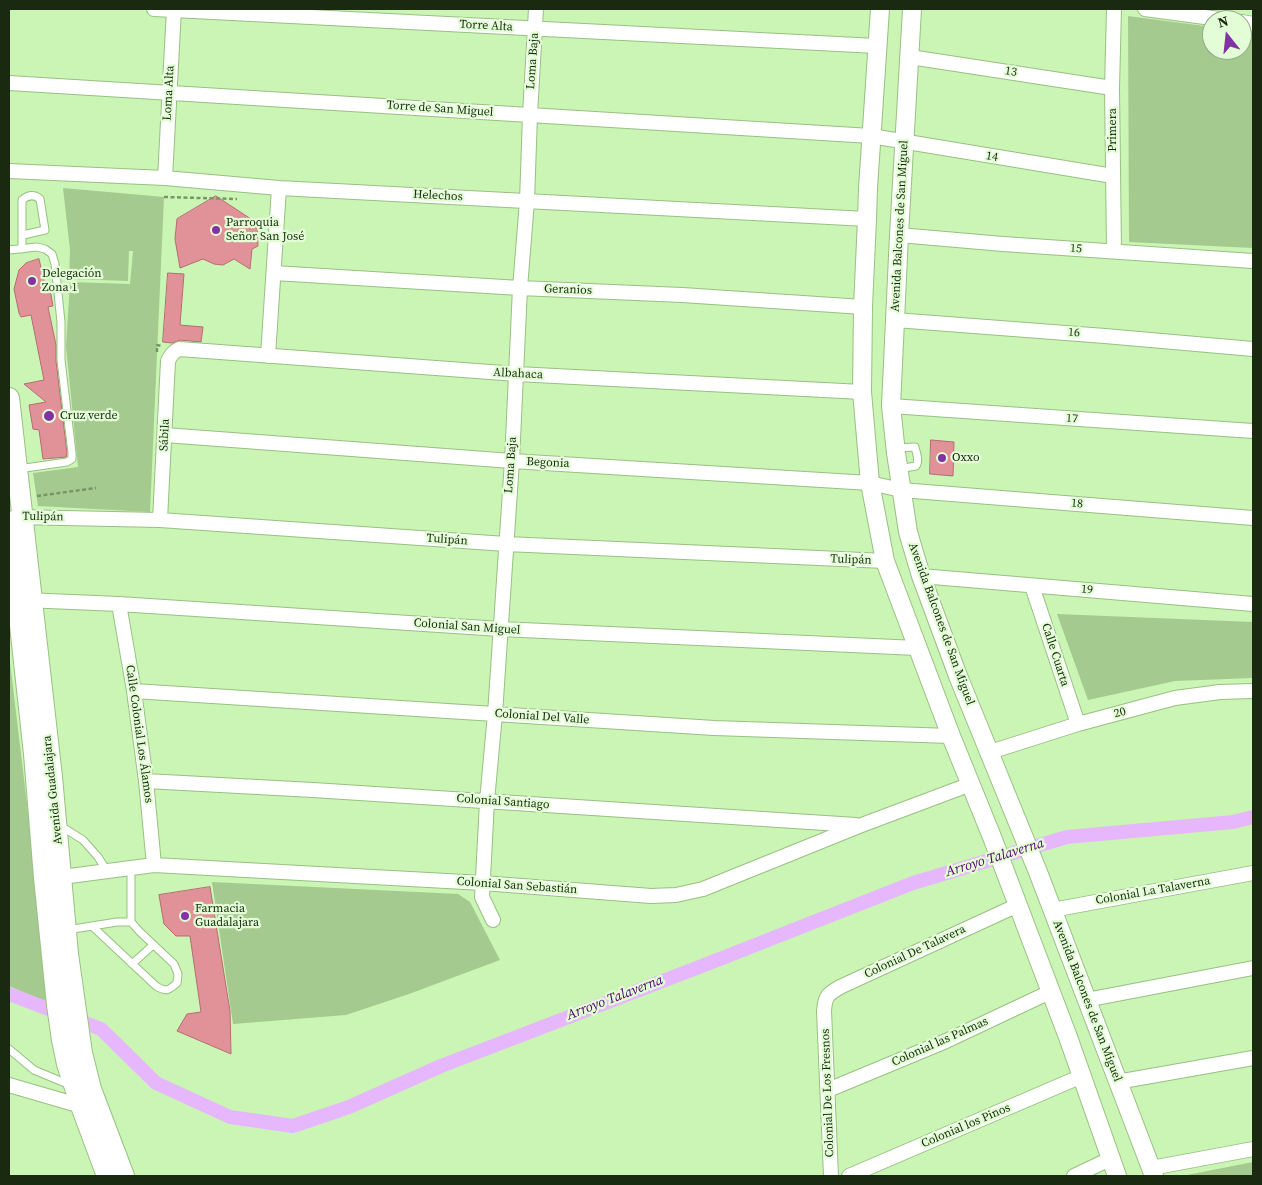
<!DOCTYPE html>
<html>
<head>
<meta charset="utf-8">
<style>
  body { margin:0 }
  #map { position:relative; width:1262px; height:1185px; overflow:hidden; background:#cbf5b4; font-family:"Source Serif 4",serif }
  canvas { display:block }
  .frame { position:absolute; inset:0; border:10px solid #1a2a11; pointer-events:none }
  .north { position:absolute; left:1202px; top:10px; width:50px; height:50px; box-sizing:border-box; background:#e3fdd6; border:1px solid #93a987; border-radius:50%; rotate:344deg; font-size:14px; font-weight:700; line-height:20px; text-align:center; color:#1a2a11 }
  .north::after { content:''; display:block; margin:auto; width:18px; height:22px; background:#8232a2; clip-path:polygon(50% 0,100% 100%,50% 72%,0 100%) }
</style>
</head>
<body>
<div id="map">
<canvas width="1262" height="1185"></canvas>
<div class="frame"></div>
<div class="north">N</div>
</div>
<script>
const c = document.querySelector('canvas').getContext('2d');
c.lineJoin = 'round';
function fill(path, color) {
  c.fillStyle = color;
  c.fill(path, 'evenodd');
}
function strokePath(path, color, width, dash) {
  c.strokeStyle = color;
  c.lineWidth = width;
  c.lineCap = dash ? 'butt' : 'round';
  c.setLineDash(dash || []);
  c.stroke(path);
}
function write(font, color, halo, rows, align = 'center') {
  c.font = font + ' "Source Serif 4",serif';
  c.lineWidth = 4.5;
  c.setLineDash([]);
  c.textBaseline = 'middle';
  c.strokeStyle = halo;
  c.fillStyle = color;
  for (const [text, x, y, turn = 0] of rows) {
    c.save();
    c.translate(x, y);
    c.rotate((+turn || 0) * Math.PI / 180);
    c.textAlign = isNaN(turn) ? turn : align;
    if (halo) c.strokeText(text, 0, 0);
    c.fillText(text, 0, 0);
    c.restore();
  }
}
const green = new Path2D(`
  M1128,16L1212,27V50H1242V32L1253,33V248L1129,242Z
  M63,188L164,197L150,512L38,506L33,473L78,467L66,346L70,282L130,284L133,251H129L128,281L69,279L70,250Z
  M1057,614L1253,622V678L1175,681L1088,700Z
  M9,654L51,1004L9,986Z
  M212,882L458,894L470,902L500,960L409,994L346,1015L233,1024Z
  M1253,1162V1176H1182Z`);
const canal = new Path2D(`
  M9,994L101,1029L156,1083L230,1117L293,1126L349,1107L441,1066L707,964L913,883L1067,837L1233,822L1253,817`);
const building = new Path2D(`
  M216,196L257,223L258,246L252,249L250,269L234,259L223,265L214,264L203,259L180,268L175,239L177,219Z
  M39,259L45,284H49L53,306L48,307L56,345V361L67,453L66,457L43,459L39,430L33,429L29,405L46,402L24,384L44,380L31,315L21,317L19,313L14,289L19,270L26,263Z
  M168,273L184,274L180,325L203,327L201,342L180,340L172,343L163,342Z
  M931,440L954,442L953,476L930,474Z
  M210,887L230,1011L231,1054L177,1031L187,1014L201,1012L190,936H176L164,924L159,895Z`);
const path = new Path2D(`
  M164,197L237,199
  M157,352V345L162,346
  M37,496L96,488`);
const service = new Path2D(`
  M22,249V200C28,195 34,194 40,199L45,230L23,235
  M9,250L37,247L45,249L52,254L55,264L61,322V360L72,453V459L67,462L18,469
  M896,448L915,447C916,453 920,460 916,466L898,469
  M59,825L83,840L98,857L107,871
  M92,926L156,986C166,992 168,991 177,983L178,974L174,964L140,932L131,922V868
  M67,930L117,922H131
  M132,964L153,945
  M9,1049L34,1070L70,1085`);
const minor = new Path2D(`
  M154,9L877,46
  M1114,9L1112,88L1114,251
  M1145,9L1227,20
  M1242,22L1253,24
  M910,57L1112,88
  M9,83L871,136L1113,176
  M9,171L165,178L279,188L867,219
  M165,178L174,9
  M899,235L1003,244L1253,261
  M274,273L520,288L682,295L863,307
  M895,320L1105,336L1253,349
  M268,356L279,188
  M891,406L1253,431
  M165,435L512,461L870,483L901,490L1253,518
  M15,517L160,520L506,544L885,561
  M160,520L168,361C171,355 173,352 179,349L517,374L862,392
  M921,576L1253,604
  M1032,586L1078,724
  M25,600L119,604L500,629L917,648
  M119,604L134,691L146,781L154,865
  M134,691L714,728L951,736
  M990,752L1078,724L1175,698L1220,692L1253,691
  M146,781L313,790L856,825
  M54,878L154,865L483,883L651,896L676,895L703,889L859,826L971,784
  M1052,910L1253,873
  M493,920L482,897L487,801L495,714L512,461L520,288L527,201L530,115L536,9
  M1086,1000L1253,968
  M1117,1082L1253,1058
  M9,1085L81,1106
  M828,1090L946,1041L1050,992
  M1151,1168L1253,1149
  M831,1176L824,1011C825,996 828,994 840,987L1018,905
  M849,1176L1082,1076
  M1074,1176L1110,1159`);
const tertiary = new Path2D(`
  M880,9L868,188L867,219L863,307L862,392L870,483L885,561L951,736L992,837L1068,1037L1117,1176
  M912,9L899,235L891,406L896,453L908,532L921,576L958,676L1038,872L1154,1176`);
const secondary = new Path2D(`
  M9,398L52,777L68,954L82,1053L91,1089L124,1176
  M9,524L34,754L44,878L57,1005L62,1040L67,1064L81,1106L107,1176`);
const markers = [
  [216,230,5,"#8232a2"],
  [32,281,5,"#8232a2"],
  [49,416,6,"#8232a2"],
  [942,458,5,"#8232a2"],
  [185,916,5,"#8232a2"]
];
const streetNames = [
  ["Torre Alta",486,26,3],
  ["Loma Baja",533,61,-86],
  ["13",1011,72,9],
  ["Loma Alta",169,93,-87],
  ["Torre de San Miguel",440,109,4],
  ["Primera",1113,130,-90],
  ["14",992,157,9],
  ["Helechos",438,196,3],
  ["Avenida Balcones de San Miguel",900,226,-87],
  ["15",1076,249,4],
  ["Geranios",568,290,2],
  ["16",1074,333,4],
  ["Albahaca",518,374,3],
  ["17",1072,419,4],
  ["Sábila",165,435,-87],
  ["Begonia",548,463,3],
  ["Loma Baja",511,465,-86],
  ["18",1077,504,5],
  ["Tulipán",43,517,1],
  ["Tulipán",447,540,4],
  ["Tulipán",851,560,2],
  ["19",1087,590,5],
  ["Avenida Balcones de San Miguel",941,624,70],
  ["Colonial San Miguel",467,627,4],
  ["Calle Cuarta",1055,655,72],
  ["20",1120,713,-15],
  ["Colonial Del Valle",542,717,4],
  ["Calle Colonial Los Álamos",139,734,82],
  ["Avenida Guadalajara",53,790,-96],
  ["Colonial Santiago",503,802,4],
  ["Colonial San Sebastián",517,886,4],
  ["Colonial La Talaverna",1153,891,-10],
  ["Colonial De Talavera",915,952,-25],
  ["Avenida Balcones de San Miguel",1087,1001,69],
  ["Colonial las Palmas",940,1042,-24],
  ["Colonial De Los Fresnos",828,1093,-92],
  ["Colonial los Pinos",966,1126,-23]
];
const poiNames = [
  ["Parroquia",226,223],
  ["Señor San José",226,237],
  ["Delegación",42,274],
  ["Zona 1",42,288],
  ["Cruz verde",60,416],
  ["Oxxo",952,458],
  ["Farmacia",195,909],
  ["Guadalajara",195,923]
];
const waterNames = [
  ["Arroyo Talaverna",995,858,-17],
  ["Arroyo Talaverna",615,998,-21]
];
fill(green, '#a5ca90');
strokePath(canal, '#e7b7fe', 14);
fill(building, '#e19298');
strokePath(building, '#b66b72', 1);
strokePath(service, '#98c082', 9);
strokePath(minor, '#98c082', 16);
strokePath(tertiary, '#98c082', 20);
strokePath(secondary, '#98c082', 22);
strokePath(path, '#789567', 2.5, [4, 2.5]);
strokePath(service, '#fff', 7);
strokePath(minor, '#fff', 14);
strokePath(tertiary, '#fff', 18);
strokePath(secondary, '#fff', 20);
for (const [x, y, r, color] of markers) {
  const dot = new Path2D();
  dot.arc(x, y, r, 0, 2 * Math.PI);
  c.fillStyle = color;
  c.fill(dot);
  strokePath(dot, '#e3fdd6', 2);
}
write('12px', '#1a2a11', '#e3fdd6', streetNames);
write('12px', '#1a2a11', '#e3fdd6', poiNames, 'left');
write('italic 14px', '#54006f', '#e3fdd6', waterNames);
</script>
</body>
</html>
